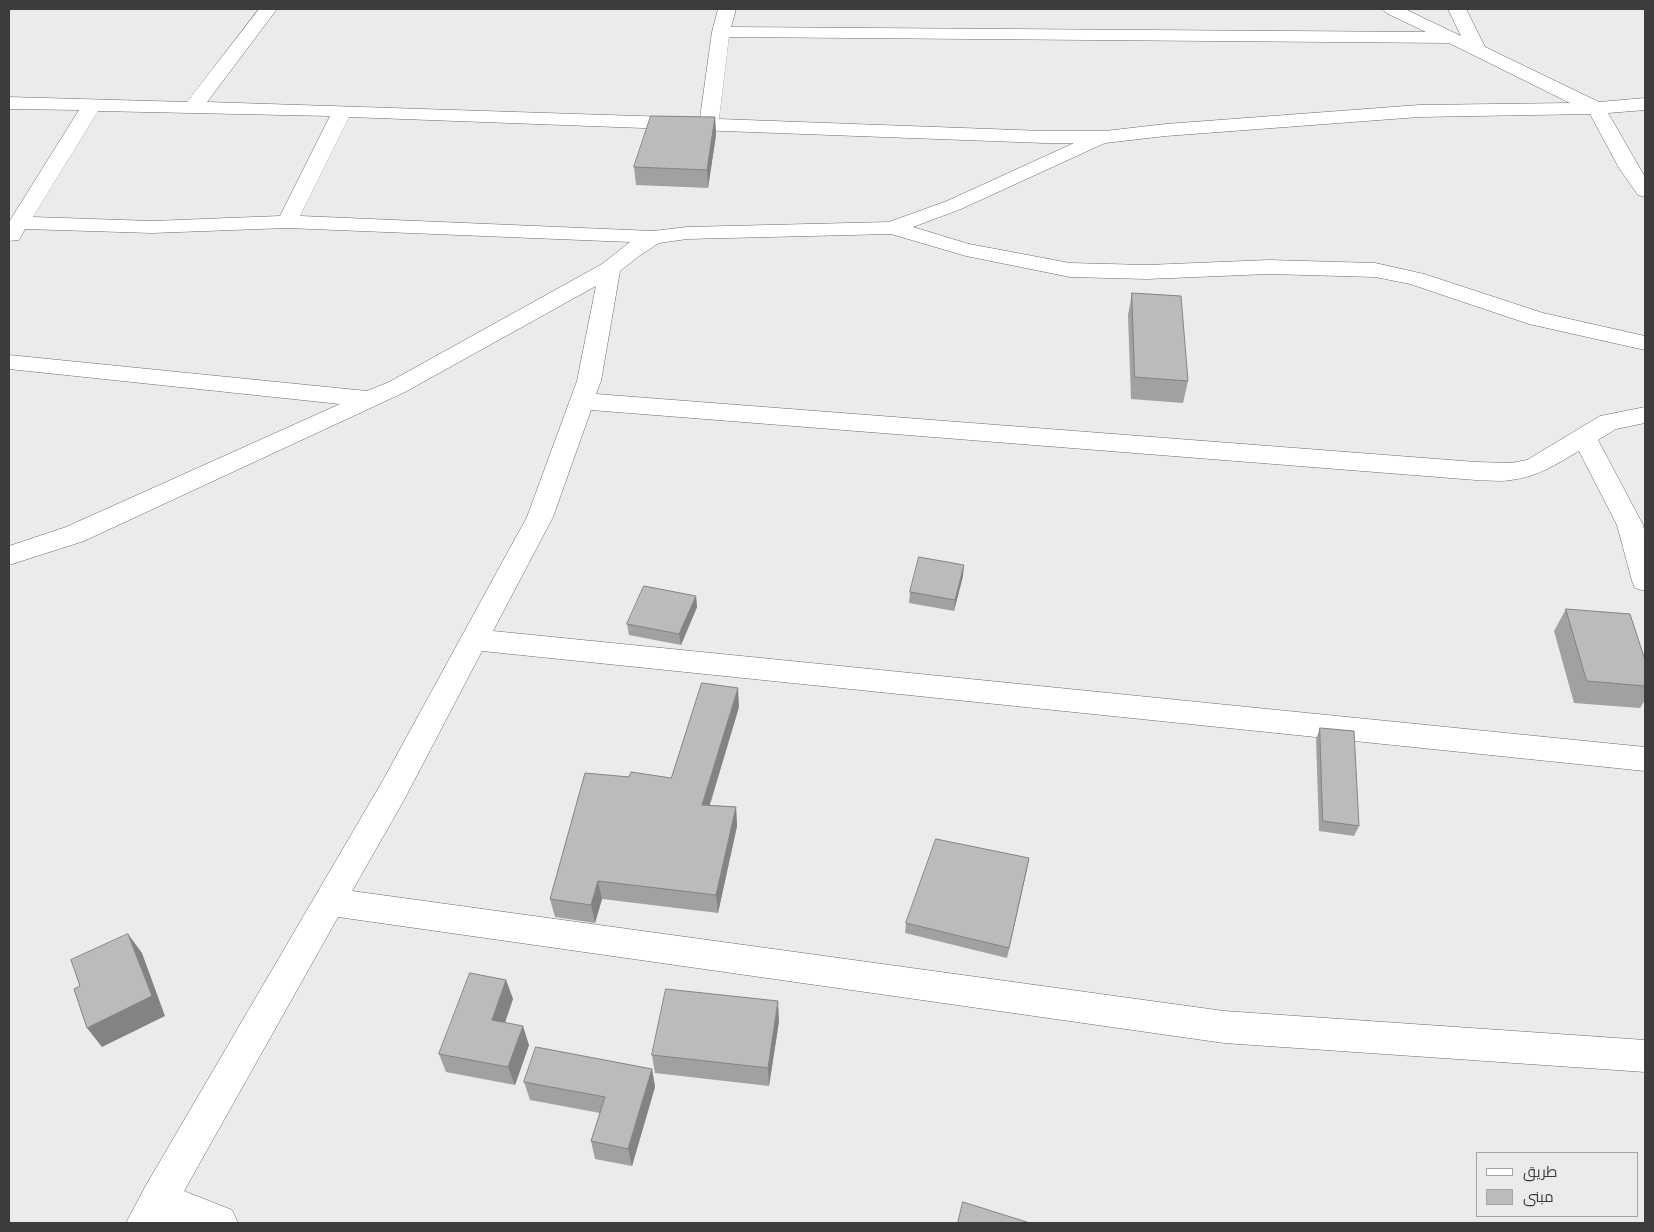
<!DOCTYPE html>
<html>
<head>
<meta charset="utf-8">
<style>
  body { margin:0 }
  #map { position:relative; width:1654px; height:1232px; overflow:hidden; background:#eaebed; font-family:"Noto Serif",Cairo,serif }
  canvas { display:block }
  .frame { position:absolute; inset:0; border:10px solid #3b3c3c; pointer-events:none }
  .legend { position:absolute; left:1476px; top:1152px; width:162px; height:65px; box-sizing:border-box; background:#eaebed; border:1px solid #a4a5a6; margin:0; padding:6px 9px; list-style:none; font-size:15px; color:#3b3c3c }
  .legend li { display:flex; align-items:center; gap:10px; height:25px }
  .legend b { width:25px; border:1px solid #a4a5a6 }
</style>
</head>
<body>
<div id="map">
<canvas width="1654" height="1232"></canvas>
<div class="frame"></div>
<ul class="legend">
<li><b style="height:6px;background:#fff"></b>طريق</li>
<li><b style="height:14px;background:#bdbbba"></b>مبنى</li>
</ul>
</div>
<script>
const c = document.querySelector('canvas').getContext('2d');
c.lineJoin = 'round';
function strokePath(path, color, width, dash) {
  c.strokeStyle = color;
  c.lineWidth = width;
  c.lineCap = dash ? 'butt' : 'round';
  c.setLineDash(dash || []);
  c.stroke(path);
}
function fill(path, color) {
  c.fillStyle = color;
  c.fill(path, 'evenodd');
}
const street = new Path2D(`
  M259,9H277L207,102L700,118L712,32L718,9H736L731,27L1426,32L1386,13L1383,9H1405L1461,36L1448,9H1466L1485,47L1599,102L1645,98V110L1608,113L1645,177V197L1638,195L1619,168L1590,114L1419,117L1166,136L1105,143L961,209L913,227L969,244L1070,263L1147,265L1269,260L1375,263L1424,274L1543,313L1645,336V350L1529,324L1410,284L1375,277L1269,274L1147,279L1070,277L966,256L891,234L687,239L659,243L639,256L620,271L601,381L596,394L1476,462L1511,463L1527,460L1600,416L1645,407V423L1616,429L1598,440L1643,525L1645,533V591L1635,588L1632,581L1617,525L1579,451C1557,464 1537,477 1511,480C1500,482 1487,480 1476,480L591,410L553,517L493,631L1645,747V771L482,651L404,800L352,891L1224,1011L1645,1040V1072L1224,1043L338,917L184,1191L232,1210L238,1223H126L145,1187L382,782L527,517L577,381L596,286L405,392L84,541L9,565V546L66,527L340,404L9,369V355L367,391L389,382L602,264L630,242L287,228L152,233L25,229L19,240L9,241V222L79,110L9,109V97L187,102ZM729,37L1449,43L1570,103L1419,105L1166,124L1105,131H1044L719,119ZM98,111L330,116L280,216L152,221L33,217ZM349,117L1044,143H1074L947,201L889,222L687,227L653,231L300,216Z`);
const wall = new Path2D(`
  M715,117L716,135L708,188L636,185L634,167Z
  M1132,293L1188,381L1183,403L1131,399L1128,315Z
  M963,576L954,611L909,603L910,592Z
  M696,596L697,607L681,645L629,635L627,624Z
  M1566,609L1645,660V700L1640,708L1574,703L1554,631Z
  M739,707L710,805L736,807L737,826L718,913L602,899L595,923L555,917L550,899L629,777L671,778Z
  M1320,728L1359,826L1354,836L1319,831L1316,739Z
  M1027,869L1007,958L905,933L906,923Z
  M506,980L513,999L505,1023L529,1045L515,1085L446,1072L439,1054Z
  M779,1021L769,1086L655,1073L652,1055Z
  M652,1069L655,1087L632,1166L595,1159L591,1141L600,1113L530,1100L524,1082Z`);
const shadedWall = new Path2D(`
  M715,117L716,135L708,188L707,170Z
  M964,565L963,576L954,611L955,600Z
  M696,596L697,607L681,645L679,634Z
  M738,688L739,707L704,823L702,805Z
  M736,807L737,826L718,913L716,895Z
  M1029,858L1027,869L1007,958L1009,948Z
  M598,881L602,899L595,923L591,905Z
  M128,934L142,953L165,1016L102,1047L87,1028Z
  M506,980L513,999L499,1039L492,1020Z
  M778,1001L779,1021L769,1086L768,1068Z
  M523,1026L529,1045L515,1085L508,1067Z
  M652,1069L655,1087L632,1166L628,1149Z`);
const building = new Path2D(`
  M651,116L715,117L707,170L634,167Z
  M1132,293L1181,296L1188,381L1135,377Z
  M919,557L964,565L955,600L910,592Z
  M644,586L696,596L679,634L627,624Z
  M1566,609L1630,614L1645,660V686L1587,681Z
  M702,683L738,688L702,805L736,807L716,895L598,881L591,905L550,899L585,773L629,777L631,772L671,778Z
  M1320,728L1354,731L1359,826L1323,821Z
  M936,839L1029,858L1009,948L906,923Z
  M128,934L152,996L87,1028L74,989L80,986L71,960Z
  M470,973L506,980L492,1020L523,1026L508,1067L439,1054Z
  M666,989L778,1001L768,1068L652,1055Z
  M536,1047L652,1069L628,1149L591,1141L605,1097L524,1082Z
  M963,1202L1030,1223H958Z`);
strokePath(street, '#696a6c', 1);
fill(street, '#fff');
fill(wall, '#a3a1a0');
fill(shadedWall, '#848382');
fill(building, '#bdbbba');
strokePath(building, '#848382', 1);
</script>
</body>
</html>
